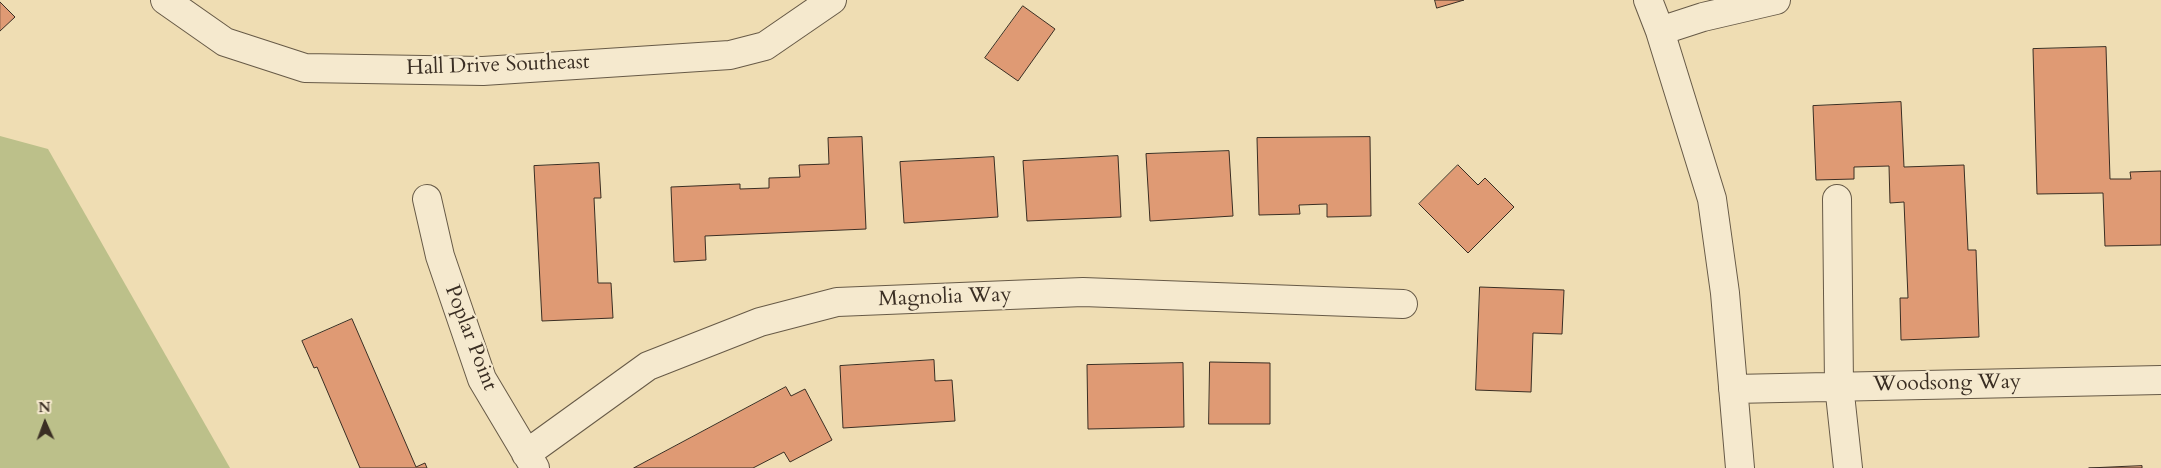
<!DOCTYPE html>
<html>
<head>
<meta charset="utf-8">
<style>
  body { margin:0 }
  #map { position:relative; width:2161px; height:468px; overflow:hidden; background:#efddb3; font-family:Cardo,serif }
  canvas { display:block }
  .north { position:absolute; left:20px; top:398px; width:50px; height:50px; -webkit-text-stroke:4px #f5e9ce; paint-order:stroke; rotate:358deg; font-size:14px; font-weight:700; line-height:20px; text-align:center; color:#3a2e23 }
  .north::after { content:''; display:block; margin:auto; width:18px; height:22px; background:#3a2e23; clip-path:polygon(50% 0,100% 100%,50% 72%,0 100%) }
</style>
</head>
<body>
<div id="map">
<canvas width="2161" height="468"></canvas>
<div class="north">N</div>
</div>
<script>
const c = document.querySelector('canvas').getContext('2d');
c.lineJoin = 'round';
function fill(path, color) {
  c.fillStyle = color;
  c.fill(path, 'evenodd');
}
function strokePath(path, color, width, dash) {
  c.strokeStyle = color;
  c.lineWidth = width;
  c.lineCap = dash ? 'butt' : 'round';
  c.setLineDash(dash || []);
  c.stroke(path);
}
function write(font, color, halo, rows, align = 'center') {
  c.font = font + ' Cardo,serif';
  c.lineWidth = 4.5;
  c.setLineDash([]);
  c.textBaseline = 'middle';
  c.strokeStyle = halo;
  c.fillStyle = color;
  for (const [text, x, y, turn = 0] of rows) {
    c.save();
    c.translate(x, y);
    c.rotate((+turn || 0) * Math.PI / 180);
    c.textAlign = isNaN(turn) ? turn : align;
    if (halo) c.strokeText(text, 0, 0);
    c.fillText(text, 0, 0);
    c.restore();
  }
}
const green = new Path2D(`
  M0,136L48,149L230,468H0Z`);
const building = new Path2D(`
  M1435,0H1464L1437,8Z
  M0,2L15,17L0,31Z
  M1023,6L1055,29L1018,81L985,58Z
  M2106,47L2110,179H2131L2130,172L2161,171V245L2105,246L2103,193L2037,194L2033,49Z
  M1901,102L1904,167L1964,165L1968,250H1976L1979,337L1901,340L1900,298H1908L1904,202L1890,203L1889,166L1854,167V179L1816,180L1813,106Z
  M862,137L866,229L705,236L706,260L674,262L671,187L740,184V189L769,188V178L800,177L799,165L829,164L828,138Z
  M1370,137L1371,216L1327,217V204L1299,205L1300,214L1259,215L1257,138Z
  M1229,151L1233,216L1150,221L1146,154Z
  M1118,156L1121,217L1027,221L1023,161Z
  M994,157L998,217L904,223L900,162Z
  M599,163L601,198H594L598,283H611L613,318L542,321L534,166Z
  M1458,165L1478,185L1485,178L1514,207L1468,253L1419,204Z
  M1480,287L1564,290L1562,334L1533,333L1531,392L1476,390Z
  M352,319L416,467L425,463L427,468H360L317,367L314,368L302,341Z
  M934,360L935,381L952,380L955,421L843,428L840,366Z
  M1210,362L1270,363V424H1209Z
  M1183,363L1184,427L1088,429L1087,365Z
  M786,387L791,396L805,389L832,440L790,462L784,452L753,468H634Z
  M2142,466V468H2089Z`);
const minor = new Path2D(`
  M165,0L225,42L305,68L483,71L730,55L765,46L832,0
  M1648,0L1660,31L1712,199L1725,293L1740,468
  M1660,31L1703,17L1776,0
  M427,199L440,256L482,379L535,468
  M1837,199L1839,385L1848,468
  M1733,389L2161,380
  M526,454L648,366L760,322L837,302L1083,292L1403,304`);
const streetNames = [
  ["Hall Drive Southeast",498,66,-2],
  ["Magnolia Way",945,298,-2],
  ["Poplar Point",470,338,69],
  ["Woodsong Way",1947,384,-1]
];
fill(green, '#bcc08a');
fill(building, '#df9a74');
strokePath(building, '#3a2e23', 1);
strokePath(minor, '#675a47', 30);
strokePath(minor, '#f5e9ce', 28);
write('21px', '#3a2e23', '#f5e9ce', streetNames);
</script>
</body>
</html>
